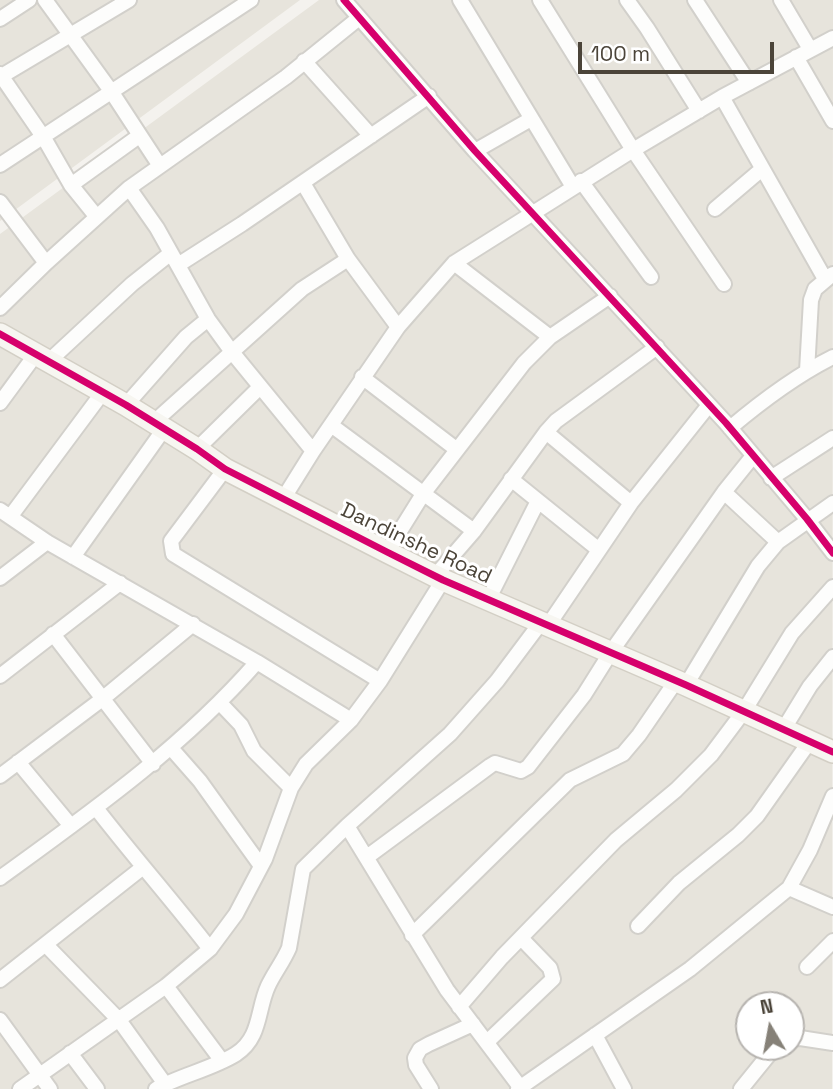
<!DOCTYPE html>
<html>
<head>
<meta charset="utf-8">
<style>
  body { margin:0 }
  #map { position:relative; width:833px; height:1089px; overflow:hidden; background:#f4f2ee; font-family:"Space Grotesk",sans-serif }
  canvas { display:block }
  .north { position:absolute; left:735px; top:991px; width:70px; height:70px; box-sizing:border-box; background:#fff; border:2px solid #b7b4b0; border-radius:50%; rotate:350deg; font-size:19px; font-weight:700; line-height:28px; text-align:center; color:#4b4439 }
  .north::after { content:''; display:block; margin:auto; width:24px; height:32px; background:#868178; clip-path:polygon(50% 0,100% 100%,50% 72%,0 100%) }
  .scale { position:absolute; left:578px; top:42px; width:196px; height:32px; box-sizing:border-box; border:4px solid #4b4439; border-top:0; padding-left:9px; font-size:21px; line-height:24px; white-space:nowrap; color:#4b4439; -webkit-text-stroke:5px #fff; paint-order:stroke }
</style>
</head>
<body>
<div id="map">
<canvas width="833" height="1089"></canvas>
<div class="north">N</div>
<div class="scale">100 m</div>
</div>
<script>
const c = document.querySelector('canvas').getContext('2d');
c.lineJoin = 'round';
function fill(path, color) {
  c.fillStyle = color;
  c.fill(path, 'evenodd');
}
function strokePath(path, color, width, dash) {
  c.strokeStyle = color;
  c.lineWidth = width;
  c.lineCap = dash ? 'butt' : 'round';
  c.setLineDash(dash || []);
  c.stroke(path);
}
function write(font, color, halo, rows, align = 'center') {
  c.font = font + ' "Space Grotesk",sans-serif';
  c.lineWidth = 6;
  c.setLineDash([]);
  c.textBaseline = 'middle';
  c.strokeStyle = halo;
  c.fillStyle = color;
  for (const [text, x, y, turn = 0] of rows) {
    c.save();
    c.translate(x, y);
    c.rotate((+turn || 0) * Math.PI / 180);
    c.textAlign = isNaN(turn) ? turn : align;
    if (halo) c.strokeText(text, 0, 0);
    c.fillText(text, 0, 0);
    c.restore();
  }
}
const residential = new Path2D(`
  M0,0H300L0,221Z
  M319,0H833L832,1089H0V234ZM749,1005H791V1047H749Z`);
const street = new Path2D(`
  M45,0L111,91L160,166
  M344,0L475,151L726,423L807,519L833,553
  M460,0L573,187
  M540,0L633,150L724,284
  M627,0L647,28L699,111
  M695,0L749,83
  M781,0L810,49
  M0,19L29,0
  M796,57L833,121
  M304,61L371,136
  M0,74L44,138L71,185L96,216
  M0,77L129,0
  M722,97L825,279
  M475,151L531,119
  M0,165L251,0
  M581,181L651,277
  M303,183L348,259L398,327
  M71,185L139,136
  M129,188L157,228L208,319L232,352L313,451
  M0,202L46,263
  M715,209L762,169
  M454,263L550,337
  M178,265L242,224L429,96
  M0,308L46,263L129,188L286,77L359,18
  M48,362L132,284L171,253
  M807,371L811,300L815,289L833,274
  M362,377L456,449
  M0,403L36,354
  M126,405L186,337L208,319
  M154,422L302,289L348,259
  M331,425L474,531
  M730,428C762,401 795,376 833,357
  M546,432L631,503
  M197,449L260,387
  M225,469L171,541L173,554L380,681
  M771,478L833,438
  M511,479L599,550
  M724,492L778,542
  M283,499L313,451L398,327L454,263L633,150L722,97L833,38
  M0,510L47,542L257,662L351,720
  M10,517L103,392
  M387,552L423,494L524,363L550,337L610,296
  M73,557L164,429
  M435,576L474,531L546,432L556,421L657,347
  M0,578L47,542
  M489,598L538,501
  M549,624L631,503L709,405
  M53,634L153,764
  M0,676L120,583
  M686,685L758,566L778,542L833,503
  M220,703L241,725L254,751L291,788
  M783,730L810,686L833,657
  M171,748L200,781L261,866
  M18,762L71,826
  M0,776L101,700L193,624
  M96,808C133,856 173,901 210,949
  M347,826L447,990L520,1087
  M367,857L490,766L495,763L521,771L528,767L584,695L611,652L724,492L753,456
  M0,878C91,812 183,747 257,662
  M789,888L833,907
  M638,926L679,883L738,835L757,816L810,741
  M412,935L570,780L623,754L639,735L676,681
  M46,945L119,1020L165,1084
  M807,967L833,941
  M0,980L142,868
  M166,986L222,1061
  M459,1007L502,957L616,840L676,790L711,755L744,711L792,633L833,587
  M0,1020L50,1089
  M595,1035L624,1089
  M791,1039L800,1038L833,1043
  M487,1042L553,979L550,968L521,938
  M70,1053L97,1089
  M20,1089L166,986L210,949L236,914L265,859L291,788L306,764L351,720L380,681L443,580
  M156,1089C181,1075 212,1069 236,1054C261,1038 257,1010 268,986C274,973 283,962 289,948L303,869L347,826L450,734L497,681L542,621
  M431,1089L416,1065L415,1058L420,1049L429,1044L473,1024
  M518,1089L690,969L789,888L810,850L833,796
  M741,1089L775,1047`);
const secondary = new Path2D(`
  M0,334L126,405L197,449L225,469L387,552L443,580L686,685L833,752`);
const cycleway = new Path2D(`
  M344,0L475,151L726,423L807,519L833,553
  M0,334L126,405L197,449L225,469L387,552L443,580L686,685L833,752`);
const streetNames = [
  ["Dandinshe Road",416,544,25]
];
fill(residential, '#e7e4dc');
strokePath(street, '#d2d0cb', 18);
strokePath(secondary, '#d3cfc5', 24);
strokePath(street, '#fdfdfc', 14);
strokePath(secondary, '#f7f6f1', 21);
strokePath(cycleway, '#d6006c', 7);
write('21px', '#4b4439', '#fff', streetNames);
</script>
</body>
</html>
